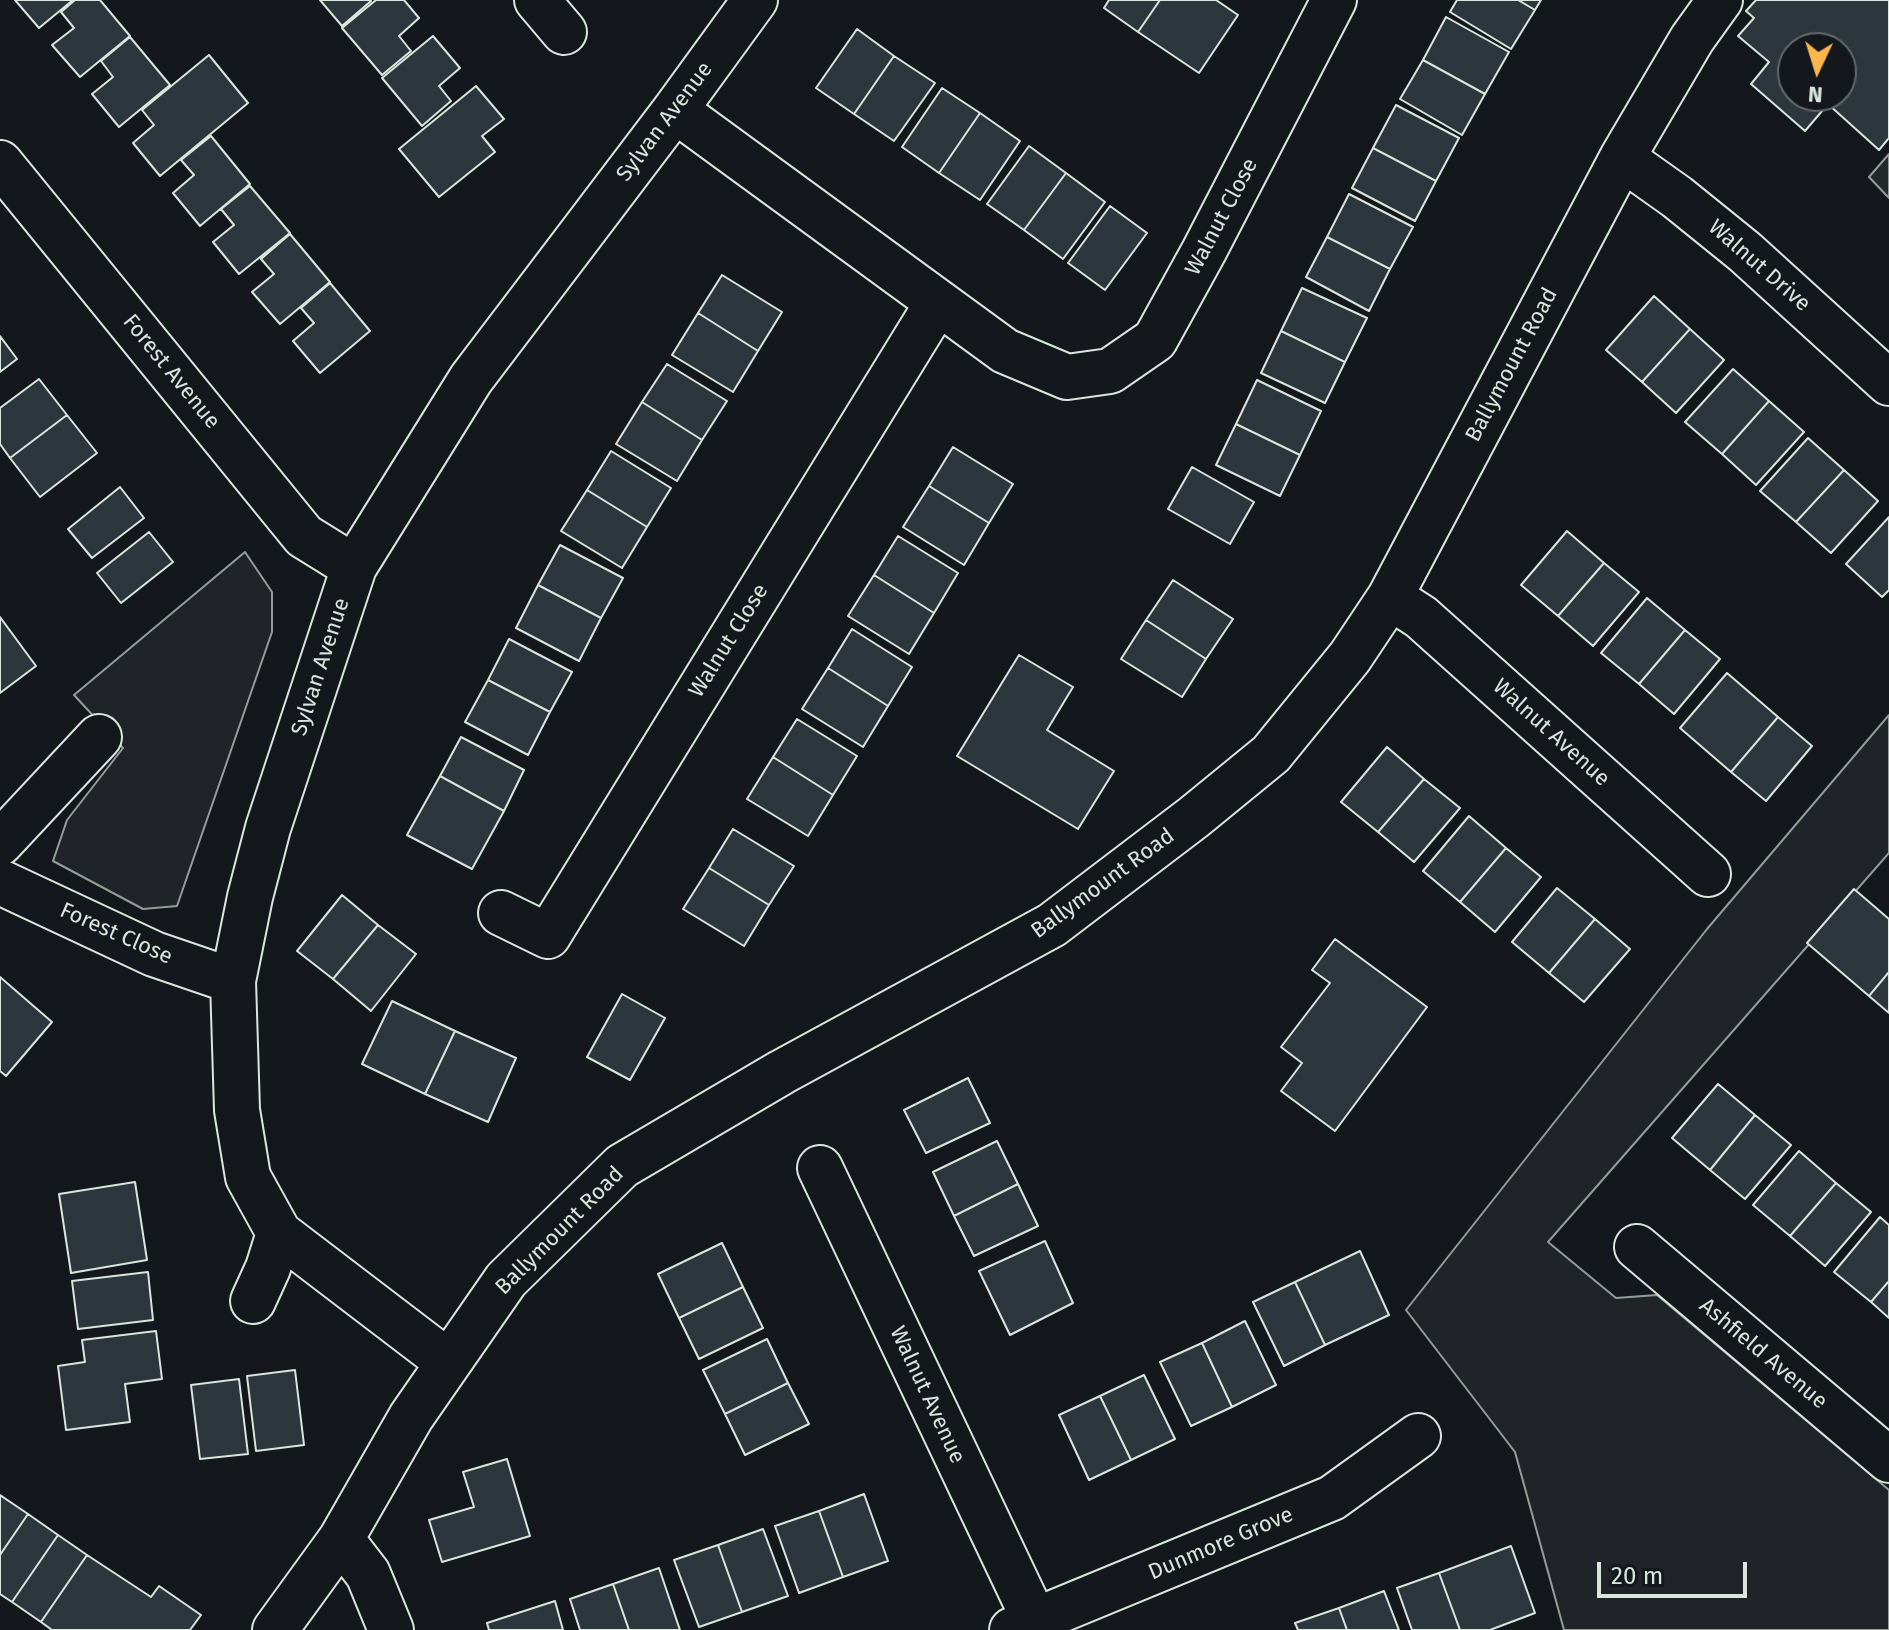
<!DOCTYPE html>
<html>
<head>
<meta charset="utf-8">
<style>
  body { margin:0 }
  #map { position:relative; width:1889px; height:1630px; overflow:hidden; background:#14181c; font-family:"Fira Sans",sans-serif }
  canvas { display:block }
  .north { position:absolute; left:1777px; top:32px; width:80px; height:80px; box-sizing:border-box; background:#14181c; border:2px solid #626a69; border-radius:50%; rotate:184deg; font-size:22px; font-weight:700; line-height:32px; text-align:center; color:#d8e6dc }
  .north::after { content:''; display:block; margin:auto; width:28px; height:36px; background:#ffb74d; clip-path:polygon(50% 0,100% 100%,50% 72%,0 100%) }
  .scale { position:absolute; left:1597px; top:1562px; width:150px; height:36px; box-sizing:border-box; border:4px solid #d8e6dc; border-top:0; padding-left:10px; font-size:24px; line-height:28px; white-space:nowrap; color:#d8e6dc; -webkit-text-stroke:6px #14181c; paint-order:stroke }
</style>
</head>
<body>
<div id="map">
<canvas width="1889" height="1630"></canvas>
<div class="north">N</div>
<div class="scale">20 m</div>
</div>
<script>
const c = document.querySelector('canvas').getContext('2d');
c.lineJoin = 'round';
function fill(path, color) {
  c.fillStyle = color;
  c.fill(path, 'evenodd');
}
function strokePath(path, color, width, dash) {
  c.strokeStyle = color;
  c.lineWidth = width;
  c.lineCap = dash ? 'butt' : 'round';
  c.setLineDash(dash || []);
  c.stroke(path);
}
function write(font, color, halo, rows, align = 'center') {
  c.font = font + ' "Fira Sans",sans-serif';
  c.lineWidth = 6;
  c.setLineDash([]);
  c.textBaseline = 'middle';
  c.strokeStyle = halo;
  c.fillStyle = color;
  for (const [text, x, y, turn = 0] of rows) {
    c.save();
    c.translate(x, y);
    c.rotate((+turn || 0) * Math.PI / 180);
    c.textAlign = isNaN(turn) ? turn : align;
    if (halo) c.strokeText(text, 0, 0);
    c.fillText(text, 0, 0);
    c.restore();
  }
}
const green = new Path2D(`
  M245,552L272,592V632L177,906L143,909L53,861L67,820L123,748L74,695Z
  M1889,715V853L1548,1242L1616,1298L1657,1295L1889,1490V1630H1564L1515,1452L1406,1310L1707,929Z`);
const parking = new Path2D(`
  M1889,154V198L1869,177Z`);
const building = new Path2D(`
  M15,0H73L39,28Z
  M75,0H100L130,36L80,77L52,45L74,28L61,12Z
  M320,0H370L371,1L342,26Z
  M376,0H404L419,18L399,36L411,51L382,75L342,28Z
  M1109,0H1160L1138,32L1104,8Z
  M1160,0H1216L1238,15L1199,73L1138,32Z
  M1457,0H1518L1535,10L1511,49L1450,12Z
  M1518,0H1541L1535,10Z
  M1756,0H1889V138L1879,150L1828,104L1805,131L1751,84L1769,62L1738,36L1754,18L1746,11ZM1793,48H1841V96H1793Z
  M1446,17L1509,52L1485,94L1423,60Z
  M857,29L894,56L854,114L816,88Z
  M433,36L460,68L439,86L451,101L422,126L382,78Z
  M130,37L170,85L119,127L92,94L113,77L101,61Z
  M209,55L248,103L160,176L133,143L154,125L142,110Z
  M894,56L935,83L894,141L854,114Z
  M1423,60L1485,94L1462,135L1400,99Z
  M476,86L504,119L482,136L495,152L439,197L399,149Z
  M942,88L980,113L939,173L902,147Z
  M1396,105L1459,138L1436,181L1373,148Z
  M980,113L1020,141L980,200L939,173Z
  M211,136L250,184L200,226L173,193L194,175L181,160Z
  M1029,146L1066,173L1024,230L987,204Z
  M1373,148L1436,181L1415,221L1352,188Z
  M1066,173L1105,202L1063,259L1024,230Z
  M250,186L290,233L239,274L213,242L234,225L221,209Z
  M1349,194L1413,227L1390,269L1327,237Z
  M1110,206L1147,233L1105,290L1068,263Z
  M290,234L330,282L280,324L252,292L274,274L261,259Z
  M1327,237L1390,269L1369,311L1306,277Z
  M722,275L782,312L758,351L698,313Z
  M330,283L370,331L320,373L293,341L314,323L301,308Z
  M1302,288L1367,318L1345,362L1281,331Z
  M1654,296L1690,329L1642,382L1606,350Z
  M698,313L758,351L733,392L672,355Z
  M1690,329L1724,360L1676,413L1642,382Z
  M1281,331L1345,362L1325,403L1261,373Z
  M0,336L17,359L0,372Z
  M667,364L727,401L702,440L642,402Z
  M1733,369L1769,401L1722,454L1685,422Z
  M39,379L67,415L10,458L0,444V408Z
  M1257,380L1321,411L1300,455L1236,424Z
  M1769,401L1804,432L1756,485L1722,454Z
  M642,402L702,440L677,481L616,444Z
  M67,415L97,453L40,497L10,458Z
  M1236,424L1300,455L1280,496L1216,465Z
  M1808,438L1844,470L1796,522L1760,491Z
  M953,447L1013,484L989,523L929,486Z
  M611,451L671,488L647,527L587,490Z
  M1192,467L1254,502L1230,544L1168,509Z
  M1844,470L1878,501L1831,553L1796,522Z
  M929,486L989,523L964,565L903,527Z
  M120,487L144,518L92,558L68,529Z
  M587,490L647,527L622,568L561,531Z
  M1889,517V590L1882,597L1846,564Z
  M1567,531L1604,563L1558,616L1521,585Z
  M149,532L173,562L121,603L97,573Z
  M898,536L958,573L934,613L874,575Z
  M560,545L623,578L601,618L538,585Z
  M1604,563L1639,592L1593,646L1558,616Z
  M874,575L934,613L909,654L848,616Z
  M1173,580L1233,619L1206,659L1146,620Z
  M538,585L601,618L579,661L516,628Z
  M1647,598L1685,630L1639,684L1601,653Z
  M0,617L36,666L0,693Z
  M1146,620L1206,659L1182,697L1121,659Z
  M852,629L912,667L888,706L828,668Z
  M1685,630L1720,659L1674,714L1639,684Z
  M509,639L572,672L550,712L488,680Z
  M1019,655L1073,687L1047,730L1114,771L1078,829L957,756Z
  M828,668L888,706L863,747L802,709Z
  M1727,673L1778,717L1731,772L1680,728Z
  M488,680L550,712L528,755L465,722Z
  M1778,717L1812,746L1766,801L1731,772Z
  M797,719L857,756L833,795L773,757Z
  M461,737L524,770L504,811L440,776Z
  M1387,747L1424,779L1378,832L1341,802Z
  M773,757L833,795L808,836L747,799Z
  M440,776L504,811L472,869L407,835Z
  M1424,779L1460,808L1414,862L1378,832Z
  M1469,816L1506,848L1460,902L1423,871Z
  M733,829L794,866L769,905L709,868Z
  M1506,848L1541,877L1495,932L1460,902Z
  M709,868L769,905L744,946L683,909Z
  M1557,888L1595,919L1549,973L1512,942Z
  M1854,889L1889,919V972L1869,996L1807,943Z
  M342,895L378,925L333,979L297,951Z
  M1595,919L1630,949L1584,1002L1549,973Z
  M378,925L416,954L371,1011L333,979Z
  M1335,939L1427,1007L1335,1131L1281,1091L1302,1063L1281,1047L1330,983L1312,970Z
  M1889,972V1013L1869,996Z
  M0,977L52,1022L6,1076L0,1071Z
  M622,994L665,1018L630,1080L587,1057Z
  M392,1001L455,1031L425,1094L362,1064Z
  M455,1031L516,1058L488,1122L425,1094Z
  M968,1078L990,1123L926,1153L904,1110Z
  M1718,1084L1755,1115L1710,1170L1672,1138Z
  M1755,1115L1791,1145L1745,1199L1710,1170Z
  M997,1141L1018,1184L954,1216L933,1172Z
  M1799,1151L1836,1183L1790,1236L1753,1205Z
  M135,1182L147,1260L71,1273L59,1194Z
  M1836,1183L1871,1212L1825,1266L1790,1236Z
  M1018,1184L1038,1226L974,1256L954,1216Z
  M1880,1217L1889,1225V1281L1871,1302L1834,1272Z
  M1045,1241L1073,1303L1010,1335L979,1271Z
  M722,1243L743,1287L679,1318L658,1274Z
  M1360,1251L1389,1315L1325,1345L1295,1282Z
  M148,1272L153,1320L78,1329L72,1281Z
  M1889,1281V1318L1871,1302Z
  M1295,1282L1325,1345L1284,1366L1253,1302Z
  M743,1287L763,1328L699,1359L679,1318Z
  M1245,1321L1276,1385L1232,1407L1202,1343Z
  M156,1331L162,1379L125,1384L130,1422L66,1430L58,1366L85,1362L82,1340Z
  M767,1339L788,1383L725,1414L703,1370Z
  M1202,1343L1232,1407L1191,1426L1160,1362Z
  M295,1370L304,1445L256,1451L247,1376Z
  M1144,1375L1175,1439L1131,1460L1100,1396Z
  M239,1379L248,1454L200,1459L191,1385Z
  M788,1383L809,1424L745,1455L725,1414Z
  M1100,1396L1131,1460L1089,1480L1059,1415Z
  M507,1459L530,1536L442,1562L429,1520L474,1507L463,1472Z
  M864,1494L888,1561L843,1577L819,1511Z
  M0,1495L28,1514L0,1555Z
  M819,1511L843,1577L799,1593L775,1526Z
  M28,1514L58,1535L12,1602L0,1594V1555Z
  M763,1529L788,1596L742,1612L718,1545Z
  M58,1535L87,1555L41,1622L12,1602Z
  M718,1545L742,1612L699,1627L674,1560Z
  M1511,1546L1535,1613L1490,1630H1460L1439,1573Z
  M87,1555L151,1597L159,1586L201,1615L190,1630H52L41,1622Z
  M659,1568L680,1630H629L613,1584Z
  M1439,1573L1460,1630H1412L1397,1588Z
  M613,1584L629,1630H580L570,1599Z
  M1384,1591L1399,1630H1347L1339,1608Z
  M555,1601L563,1630H489L487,1623Z
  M1339,1608L1347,1630H1298L1295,1623Z`);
const minor = new Path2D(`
  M537,0L564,32
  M675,110L1005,351L1067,377L1110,371L1155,340L1204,251L1334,0
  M1622,158L1677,197L1745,252L1889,383
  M0,163L304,536L354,567
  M1390,597L1421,617L1708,874
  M0,843L99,737
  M0,882L154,954L233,981
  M501,913L548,936L938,302
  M820,1168L1035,1621
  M1637,1247L1889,1460
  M253,1301L268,1268L279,1233
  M448,1362L279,1233L248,1177L237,1110L233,981L250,897L268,828L354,567L471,379L675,110L755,0
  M341,1539L368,1574L391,1630
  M275,1630L341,1539L411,1417L506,1280L622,1166L782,1072L1052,925L1194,817L1271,754L1350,657L1390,597L1622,158L1692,39L1720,0
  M1012,1630L1332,1498L1418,1436`);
const streetNames = [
  ["Sylvan Avenue",665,122,-53],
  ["Walnut Close",1222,217,-62],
  ["Walnut Drive",1759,266,41],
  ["Ballymount Road",1512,365,-62],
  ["Forest Avenue",171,372,51],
  ["Walnut Close",729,641,-58],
  ["Sylvan Avenue",321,667,-72],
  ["Walnut Avenue",1551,733,42],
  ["Ballymount Road",1103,884,-36],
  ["Forest Close",116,934,24],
  ["Ballymount Road",560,1231,-45],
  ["Ashfield Avenue",1763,1354,40],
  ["Walnut Avenue",927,1395,65],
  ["Dunmore Grove",1221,1544,-23]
];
fill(green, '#202428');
strokePath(green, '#939e99', 2);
fill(parking, '#24282b');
strokePath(parking, '#939e99', 2);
fill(building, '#2c363c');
strokePath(building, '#d8e6dc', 2);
strokePath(minor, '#d8e6dc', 48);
strokePath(minor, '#14181c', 44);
write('22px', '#d8e6dc', '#14181c', streetNames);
</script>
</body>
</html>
